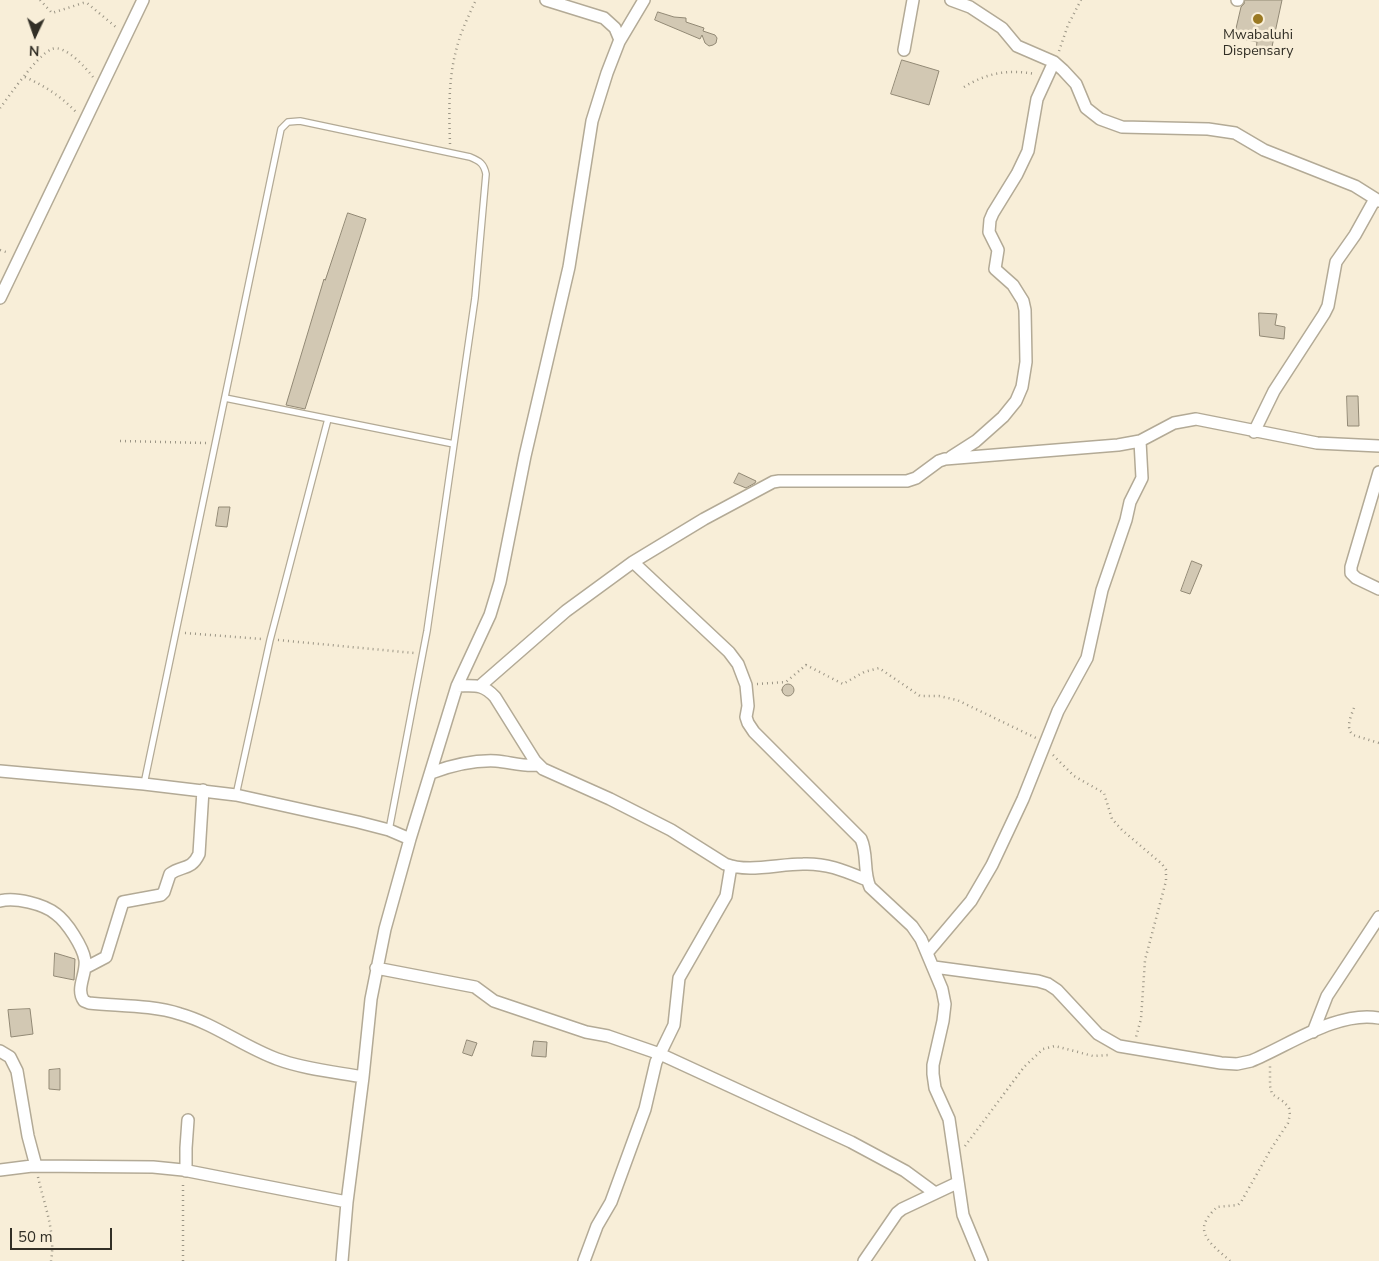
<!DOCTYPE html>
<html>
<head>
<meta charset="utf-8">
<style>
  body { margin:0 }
  #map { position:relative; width:1379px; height:1261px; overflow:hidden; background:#f8eed8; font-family:"Nunito Sans",sans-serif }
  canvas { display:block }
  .north { position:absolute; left:10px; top:10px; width:50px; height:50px; -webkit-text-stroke:4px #f8eed8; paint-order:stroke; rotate:183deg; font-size:14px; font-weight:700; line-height:20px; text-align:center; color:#322f26 }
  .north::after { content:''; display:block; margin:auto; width:18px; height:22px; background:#322f26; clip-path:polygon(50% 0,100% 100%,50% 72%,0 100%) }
  .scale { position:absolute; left:10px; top:1228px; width:102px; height:22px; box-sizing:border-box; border:2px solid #322f26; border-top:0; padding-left:6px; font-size:15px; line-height:18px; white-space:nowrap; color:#322f26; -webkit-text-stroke:4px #f8eed8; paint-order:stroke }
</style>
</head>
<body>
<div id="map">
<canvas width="1379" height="1261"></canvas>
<div class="north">N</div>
<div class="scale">50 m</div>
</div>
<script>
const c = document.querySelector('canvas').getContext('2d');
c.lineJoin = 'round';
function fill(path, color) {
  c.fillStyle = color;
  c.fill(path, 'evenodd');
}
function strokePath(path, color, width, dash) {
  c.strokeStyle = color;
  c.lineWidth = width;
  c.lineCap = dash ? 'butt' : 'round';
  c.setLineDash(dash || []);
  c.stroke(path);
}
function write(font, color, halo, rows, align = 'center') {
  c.font = font + ' "Nunito Sans",sans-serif';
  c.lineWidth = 5;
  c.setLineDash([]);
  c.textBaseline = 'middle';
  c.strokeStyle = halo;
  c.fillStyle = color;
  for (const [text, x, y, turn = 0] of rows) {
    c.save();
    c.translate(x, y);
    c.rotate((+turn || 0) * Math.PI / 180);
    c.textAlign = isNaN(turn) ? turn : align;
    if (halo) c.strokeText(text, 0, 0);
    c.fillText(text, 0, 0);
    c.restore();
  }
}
const building = new Path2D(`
  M1245,0H1282L1270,56L1260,53L1261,50L1256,49L1257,42L1234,37L1241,7L1244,4Z
  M658,12L674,17L686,18V22L704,28L703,31L715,35L717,38L716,43L713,45L709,46L705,43L702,35L700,39L655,20Z
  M902,60L939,71L929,105L891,94Z
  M348,213L366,219L305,409L286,405L324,279L325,280Z
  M1259,313L1277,314L1275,325L1285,327L1284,339L1260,336Z
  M1347,396H1358L1359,426H1348Z
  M739,473L756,481L755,483L746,488L734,483Z
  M219,507H230L227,527L216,526Z
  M1192,561L1202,565L1190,594L1181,591Z
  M782 690a6 6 0 1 1 12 0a6 6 0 1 1-12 0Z
  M55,953L75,959L74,980L54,976Z
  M30,1009L33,1034L11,1037L8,1010Z
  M467,1040L477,1043L472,1056L463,1053Z
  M534,1041L547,1042L546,1057L532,1056Z
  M60,1069V1090L49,1089V1070Z`);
const path = new Path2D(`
  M40,0L52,13L83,3H87L117,28
  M1059,51L1068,25L1081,0
  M25,77C45,86 62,97 77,113
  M964,87C987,73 1008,69 1035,74
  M0,108C11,94 37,55 52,49C65,44 86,68 93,77
  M450,144C449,112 448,78 457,47C461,31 469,15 476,0
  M0,250L9,253
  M120,441L206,443
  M185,633L262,639
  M278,640L414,653
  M757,684L786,682L806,665L843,684L864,672L879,668L920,696H939L957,700L1036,738
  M1354,708C1351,716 1345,728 1353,735L1379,743
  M1053,755L1074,776L1104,793L1112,819L1122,830L1162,864L1166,870V881L1145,960L1141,1019L1136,1037
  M965,1146L1024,1067L1043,1049L1055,1046L1093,1056L1109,1055
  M38,1177C44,1204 56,1233 51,1261
  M183,1261V1183
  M1230,1261C1221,1252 1199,1238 1205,1223C1207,1217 1213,1211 1217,1207L1238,1205L1241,1202L1271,1149L1288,1123L1290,1115L1289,1108L1284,1102L1272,1094L1270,1086V1065`);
const service = new Path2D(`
  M225,398L454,444
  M144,784L281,129L288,122L300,121L470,157C480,161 484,164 486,174L475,298L427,631L389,830
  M236,795L270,640L328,419`);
const minor = new Path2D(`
  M546,0L604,18L615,28L620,40
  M951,0L970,7L1002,28L1017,46L1054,62L1063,70L1076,84L1086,108L1100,119L1122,127L1208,129L1235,133L1264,150L1355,186L1379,201
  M1237,0H1238
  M904,50L913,0
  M0,298L143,0
  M1254,432L1274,391L1324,314L1328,306L1336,262L1355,235L1375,199
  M951,457L976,441L1003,417L1016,401L1022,387L1026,362L1025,310L1023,301L1013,285L995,269L998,250L989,232L990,220L993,213L1017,174L1028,151L1037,99L1054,62
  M1379,472L1351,567V573L1356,578L1379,589
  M633,562L729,652L738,664L746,685L748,706L746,717L748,723L754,732L861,839C868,854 863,872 870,887L912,926L921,939L942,989L945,1004L943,1021L933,1065V1074L935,1088L949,1119L963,1215L982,1261
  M457,686C474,686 482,683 495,697L535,761L543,769L610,799L671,830L725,864C748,873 778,864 803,864C827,863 845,871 867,880
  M480,686L566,611L633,562L704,519L773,482L779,481H907L916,478L939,461L945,459L1118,445L1140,441L1174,423L1196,419L1317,443L1379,446
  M0,771L144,784L236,795L358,822L389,830L410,839
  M431,773C450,766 475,760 496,761C510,762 524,767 539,765
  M0,901C15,897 44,904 56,914C67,922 83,947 85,960C87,974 75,989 84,1001L89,1003C119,1006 152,1005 180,1014C215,1024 244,1047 277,1059C304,1069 335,1072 363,1077
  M927,953L971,901L992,865L1023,799L1058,711L1087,658L1102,590L1126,520L1130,502L1142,478L1140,441
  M934,967L1038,981L1048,984L1057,990L1098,1034L1119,1046L1221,1063L1237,1064L1251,1061C1288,1046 1338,1010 1379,1018
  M85,968L106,957L123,902L161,895L164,892L170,874C182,865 191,871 199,854L203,790
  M376,968L475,987L494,1001L586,1032L608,1036L660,1054L851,1142L905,1171L935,1193
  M1313,1032L1327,996L1379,917
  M0,1051L10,1057L17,1071L28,1136L36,1166
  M0,1170L32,1166L153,1167L183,1170L347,1202
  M186,1171V1148L188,1120
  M342,1261L347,1202L363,1077L371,999L385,929L410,839L457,686L490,615L500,582L525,456L569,267L592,121L607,73L619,42L644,0
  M584,1261L597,1226L611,1202L645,1109L656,1062L674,1025L679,978L726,896L731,866
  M864,1261L897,1213L902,1209L957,1183`);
const markers = [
  [1258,19,6,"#9a7923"]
];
const poiNames = [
  ["Mwabaluhi",1258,36],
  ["Dispensary",1258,52]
];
fill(building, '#d2c8b3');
strokePath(building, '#928975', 1);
strokePath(service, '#b3aa96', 8);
strokePath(minor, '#b3aa96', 14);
strokePath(path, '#9b9585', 2.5, [1, 4]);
strokePath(service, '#fff', 5.5);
strokePath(minor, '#fff', 11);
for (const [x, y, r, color] of markers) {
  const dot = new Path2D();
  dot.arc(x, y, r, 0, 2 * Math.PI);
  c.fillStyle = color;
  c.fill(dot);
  strokePath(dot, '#f8eed8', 2);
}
write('14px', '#322f26', '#f8eed8', poiNames);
</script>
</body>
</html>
